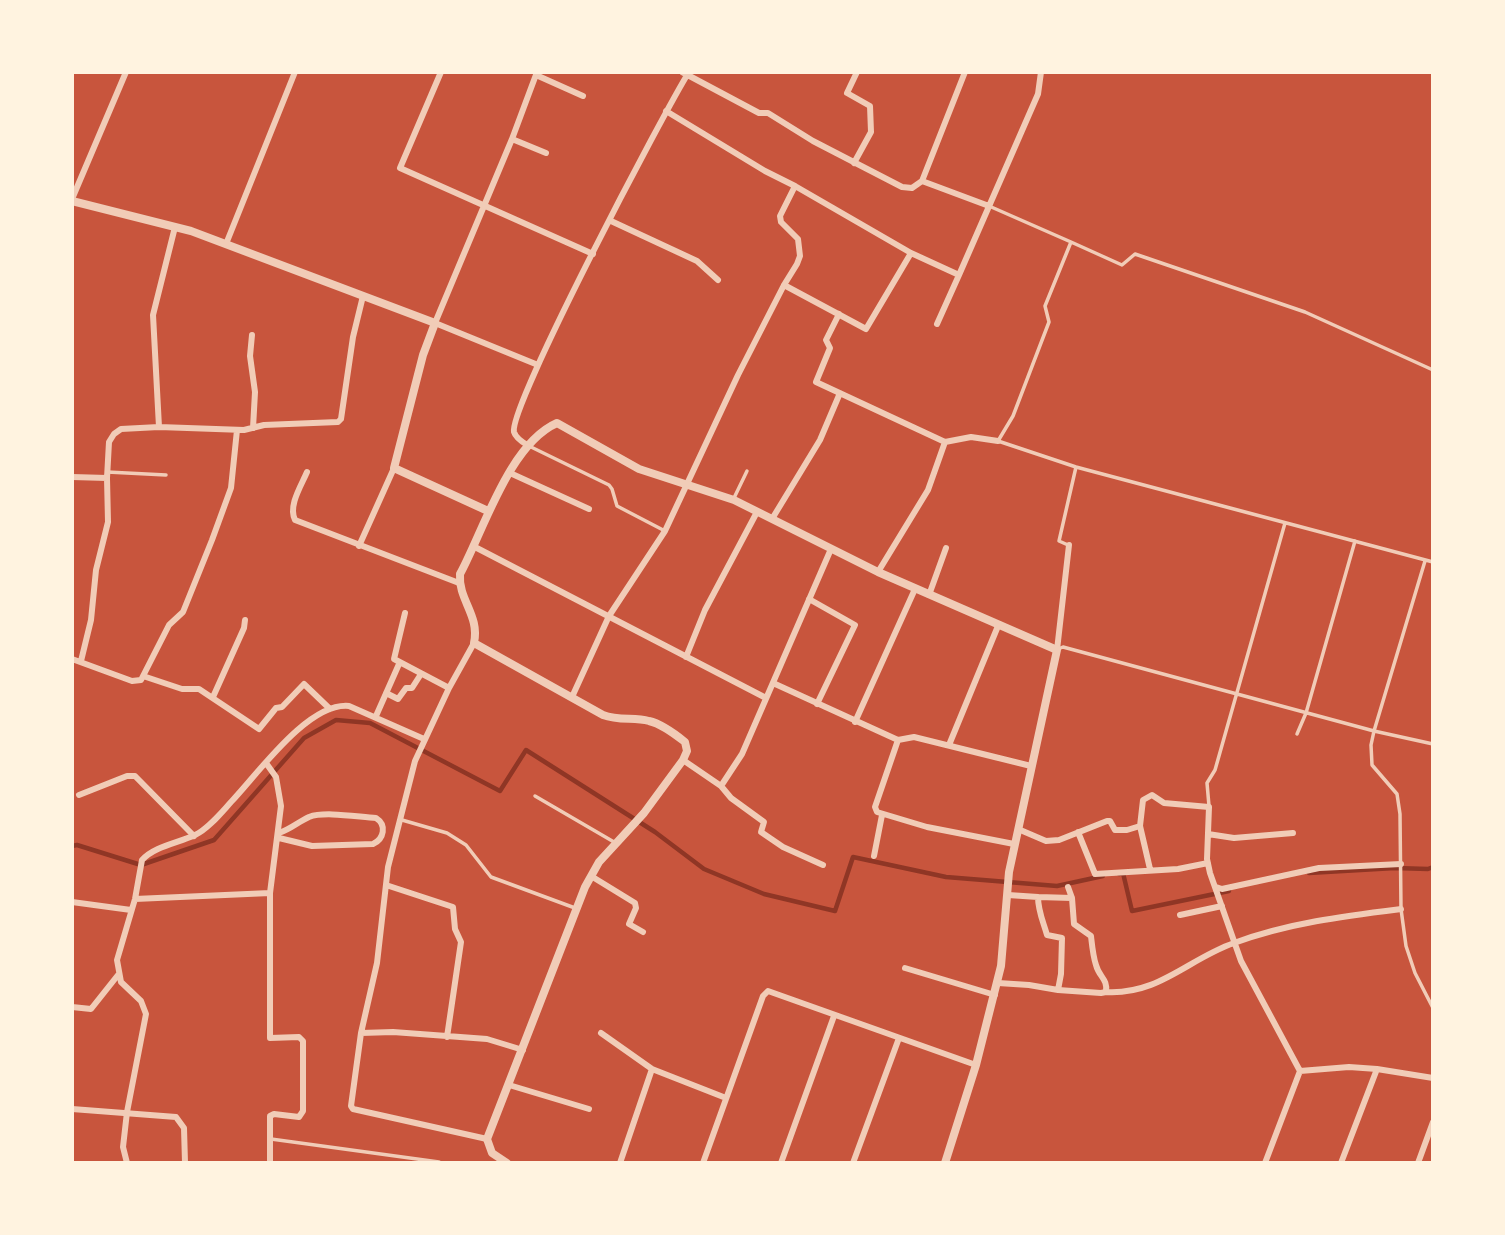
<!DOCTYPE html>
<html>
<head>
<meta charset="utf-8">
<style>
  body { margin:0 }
  #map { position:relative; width:1505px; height:1235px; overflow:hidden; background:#c8553d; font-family:"Roboto Condensed",sans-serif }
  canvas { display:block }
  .frame { position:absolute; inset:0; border:74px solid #fff3e0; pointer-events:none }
</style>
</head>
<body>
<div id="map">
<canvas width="1505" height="1235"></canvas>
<div class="frame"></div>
</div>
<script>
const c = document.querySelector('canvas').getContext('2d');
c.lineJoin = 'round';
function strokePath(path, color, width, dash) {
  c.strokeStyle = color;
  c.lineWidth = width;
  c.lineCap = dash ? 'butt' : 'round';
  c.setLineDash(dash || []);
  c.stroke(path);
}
const stream = new Path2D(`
  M72,846L77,845L141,865L214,840L304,738L336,720L370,723L500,791L526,750L655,832L704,869L764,894L835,911L853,857L946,877L1057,886L1103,876
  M1309,873L1395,868L1428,869L1433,867
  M1119,874L1123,873L1132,911L1229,891`);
const service = new Path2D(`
  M989,206L1071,242
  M1433,370L1305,312L1135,254L1122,265L1071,242L1045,306L1049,322L1013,416L998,441L1076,467L1433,562
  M529,446L609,485L612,489L617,506L665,531
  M107,472L166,475
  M734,498L747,471
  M1068,545L1059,541L1076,467
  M1425,561L1374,731L1371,745L1372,765L1397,794L1400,814L1401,909L1406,946L1415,973L1433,1008
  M1058,649L1063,647L1374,731L1433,744
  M1297,734L1306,713L1355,541
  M535,796L614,842
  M1209,806L1207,783L1215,770L1285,523
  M402,820L447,833L466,845L491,877L575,908
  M271,1139L439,1162`);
const minor = new Path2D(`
  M441,72L400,168L593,254
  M537,72L512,139L435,323L538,365
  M682,72L759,113H768L813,141L902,187L912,188L922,181L989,206
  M536,75L583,96
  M512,139L546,153
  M854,163L871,132L870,106L847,93L857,72
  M922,181L965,72
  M72,199L126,72
  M611,221L697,261L718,280
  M226,244L295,72
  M911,253L959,275L1038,94L1041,72
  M784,285L866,329L911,253L795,186
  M839,314L826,340L830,348L816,382L945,442
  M937,324L959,275
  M252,335L250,356L255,392L253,428
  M159,427L153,315L175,227
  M945,442L971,437L998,441
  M529,446C524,443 516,439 514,432C508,408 665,110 689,72
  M307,472C301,486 288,506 295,520L459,583
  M510,473L589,509
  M72,477L107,478L109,442L114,434L121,429L159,427L244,430L264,425L338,422L341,419L353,337L363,296
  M772,519L820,440L840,393
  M359,546L394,468
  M473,546L766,698
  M878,572L928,490L945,442
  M929,595L946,548
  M809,599L855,625L817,704
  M405,613L394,659L449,688
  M474,643L449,688L415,761L388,867L377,963L361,1033L351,1106L353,1109L487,1139
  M1057,650L1069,545
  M686,657L705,610L757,512
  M72,659L132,681L141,680L169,625L183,612L212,540L231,488L237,430
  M81,661L91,620L96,570L108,522L107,478
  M143,676L182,689H199L259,729L276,708L282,707L304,684L330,709
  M773,683L898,740L914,737L1031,766
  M386,693L398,699L406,688H412L421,674
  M213,697L244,628L245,620
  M572,697L609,616L665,531L738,375L784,285L797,264L800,256L798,239L781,222L780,216L795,186L765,171L666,111
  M376,716L399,664
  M855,722L915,589
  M898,740L875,807L877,812L927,827L1014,844
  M949,745L998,626
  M683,760L721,786L731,798L764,822L761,832L783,847L823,865
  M266,763L276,777L281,806L270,893V1038L299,1037L303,1041V1111L299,1117L274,1114L270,1116V1163
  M721,786L742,754L831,549
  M79,795L127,776H135L194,836
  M1140,826L1150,869
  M1018,829L1046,841L1059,840L1107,821H1110L1115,830H1127L1140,826L1143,800L1152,795L1164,803L1209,807L1207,859L1210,873L1241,961L1300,1071
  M1078,832L1095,874L1178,869L1208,863
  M1208,834L1234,838L1293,833
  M279,838L312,846L373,844C384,839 387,825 376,818C358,817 325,811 309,817C298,822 291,829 279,833
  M874,856L882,815
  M591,876L635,903L636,908L629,924L643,932
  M386,885L453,907L455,929L461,942L447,1037
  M1216,887L1222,889L1319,868L1401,864
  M1038,897L1072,898
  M135,899L270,893
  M72,902L131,910
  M1180,915L1222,906
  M905,968L995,995
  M998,983L1029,985L1058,990L1061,974L1062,938L1047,935C1043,921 1038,911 1038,897L1008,895
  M1058,990L1101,993L1106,992C1108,979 1099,977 1096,965C1093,956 1092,945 1091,936L1074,924L1072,898L1068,887
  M1106,992C1159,995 1188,959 1234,943C1288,923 1345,916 1401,909
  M72,1007L91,1009L118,975
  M361,1033L393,1032L487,1039L523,1050
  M601,1033L652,1069L726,1098
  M509,1085L589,1109
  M72,1109L176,1117L184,1128L185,1163
  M127,1163L123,1147L127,1112L146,1014L141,1001L121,982L117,960L135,899L142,860C155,846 178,843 195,835C208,829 221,813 231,802C257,775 308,702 349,706L424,739
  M620,1163L652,1069
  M703,1163L763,996L768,991L976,1065
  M781,1163L834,1016
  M853,1163L899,1038
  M1265,1163L1300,1071L1349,1067L1377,1069L1433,1078
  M1341,1163L1377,1069
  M1418,1163L1433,1122`);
const tertiary = new Path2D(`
  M72,201L191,231L435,323L423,355L394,468L488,511
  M507,1163L492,1153L487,1139L585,887L599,862L644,813L683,760L687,751L685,742C675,734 662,724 649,721C634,717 619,721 603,715L474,643C480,615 458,600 460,574C483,532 509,444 557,423L639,469L734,500L878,572L1057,650L1009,872L1001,966L976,1065L945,1163`);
strokePath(stream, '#8f3625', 4.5);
strokePath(service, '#f1ccb7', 3.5);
strokePath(minor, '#f1ccb7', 6);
strokePath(tertiary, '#f1ccb7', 8);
</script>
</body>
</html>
